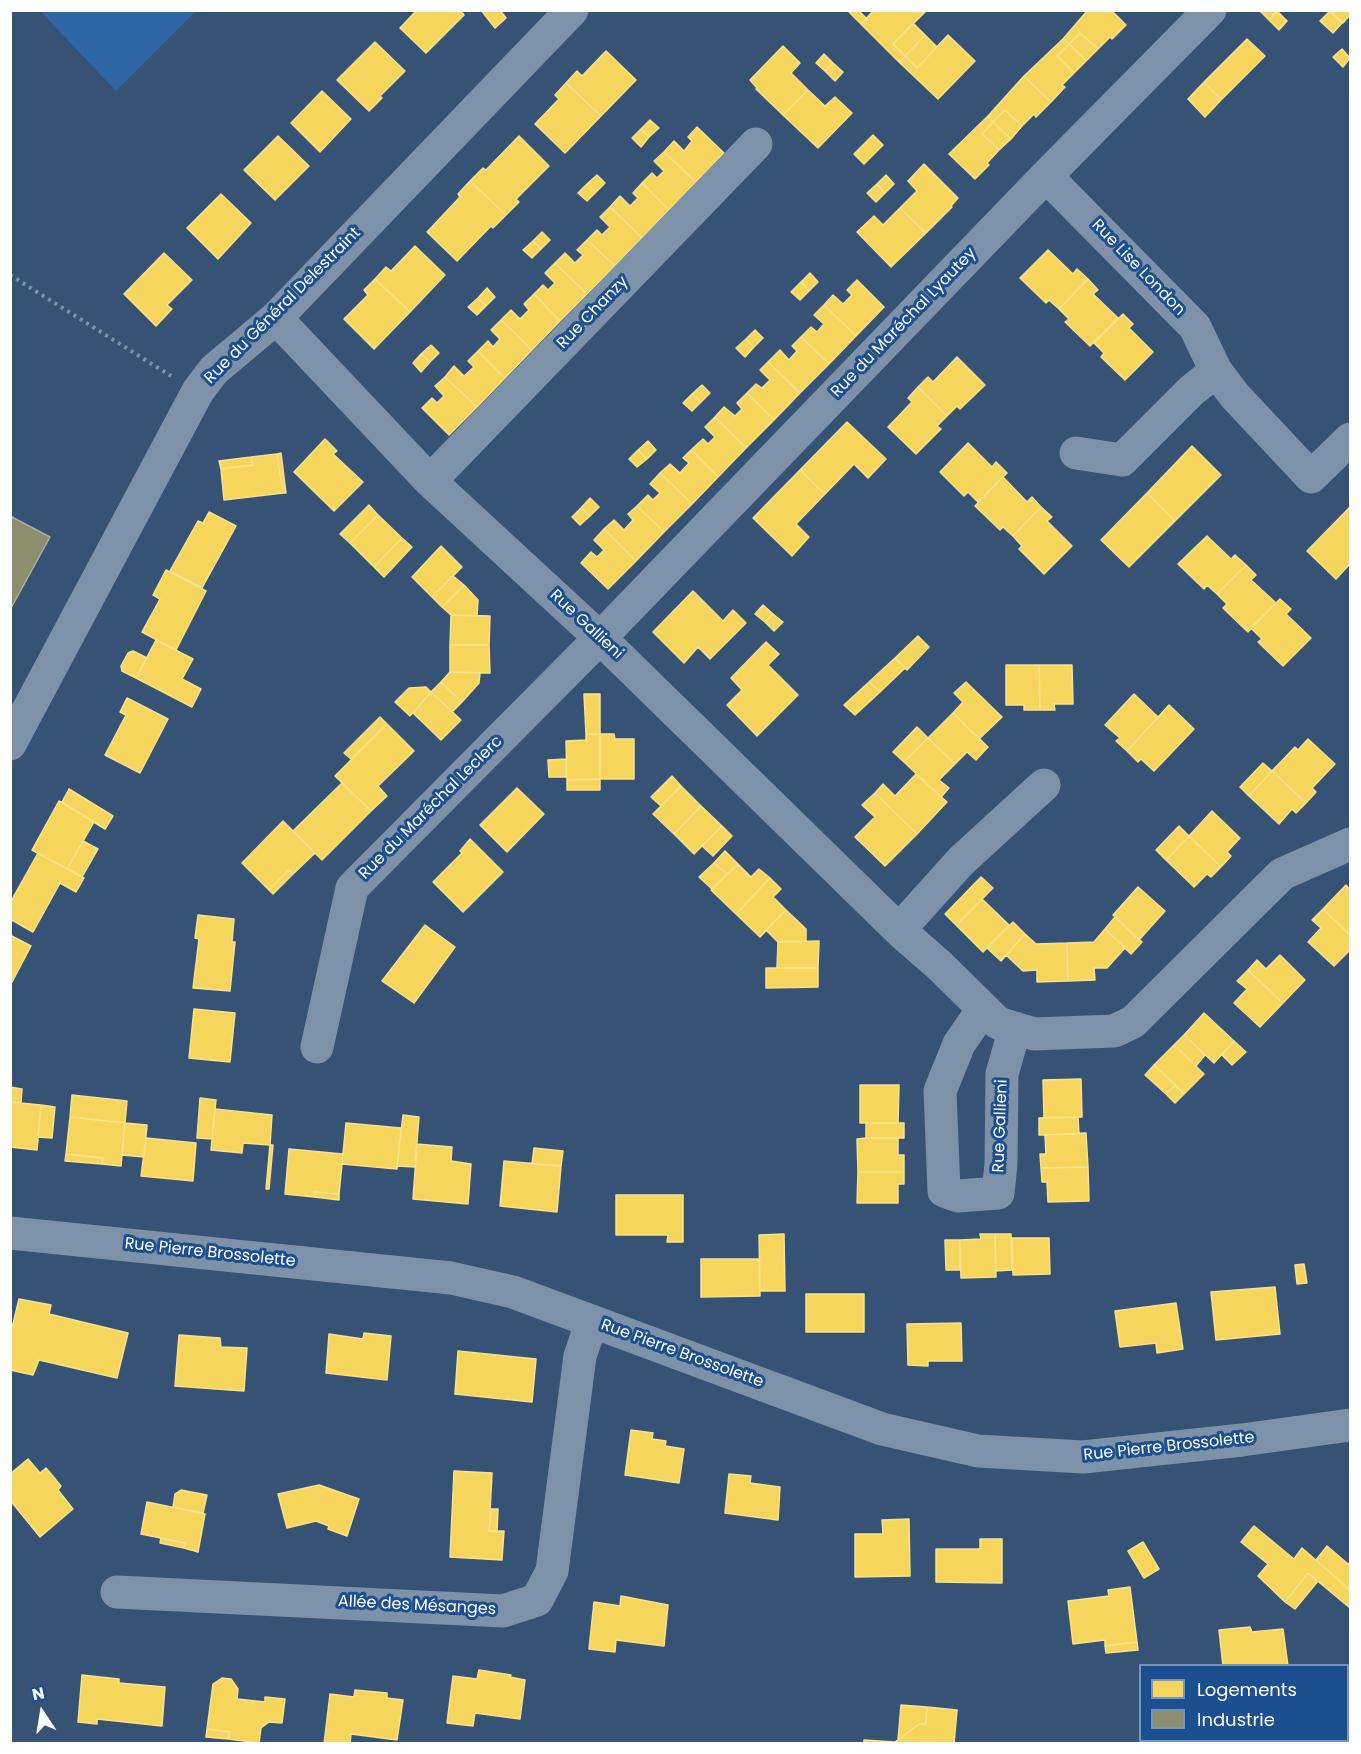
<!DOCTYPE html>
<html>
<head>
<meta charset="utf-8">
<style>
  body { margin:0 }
  #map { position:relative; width:1361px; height:1754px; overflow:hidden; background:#365274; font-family:Poppins,sans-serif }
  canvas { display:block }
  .frame { position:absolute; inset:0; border:12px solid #fff; pointer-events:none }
  .legend { position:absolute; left:1139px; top:1664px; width:210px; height:78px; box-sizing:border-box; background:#1b4f8f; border:2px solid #7695bc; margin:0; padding:8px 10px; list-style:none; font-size:18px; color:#fff }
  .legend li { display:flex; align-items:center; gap:12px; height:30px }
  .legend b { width:30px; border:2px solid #7695bc }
  .north { position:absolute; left:12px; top:1682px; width:60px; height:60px; -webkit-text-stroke:4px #1b4f8f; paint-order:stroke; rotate:348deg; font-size:16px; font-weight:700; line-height:24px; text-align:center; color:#fff }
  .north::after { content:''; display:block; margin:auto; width:21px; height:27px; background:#fff; clip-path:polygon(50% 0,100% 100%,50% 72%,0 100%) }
</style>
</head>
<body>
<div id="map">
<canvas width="1361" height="1754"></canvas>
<div class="frame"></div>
<ul class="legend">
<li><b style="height:16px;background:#f6d55c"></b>Logements</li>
<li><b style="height:16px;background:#8c8c6e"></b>Industrie</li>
</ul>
<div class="north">N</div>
</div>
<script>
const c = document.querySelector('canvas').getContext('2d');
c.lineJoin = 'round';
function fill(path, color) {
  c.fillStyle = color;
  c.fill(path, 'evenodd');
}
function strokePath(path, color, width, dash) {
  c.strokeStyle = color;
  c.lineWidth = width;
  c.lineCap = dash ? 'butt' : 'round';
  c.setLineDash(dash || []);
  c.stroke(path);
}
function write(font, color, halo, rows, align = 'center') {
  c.font = font + ' Poppins,sans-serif';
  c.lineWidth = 6;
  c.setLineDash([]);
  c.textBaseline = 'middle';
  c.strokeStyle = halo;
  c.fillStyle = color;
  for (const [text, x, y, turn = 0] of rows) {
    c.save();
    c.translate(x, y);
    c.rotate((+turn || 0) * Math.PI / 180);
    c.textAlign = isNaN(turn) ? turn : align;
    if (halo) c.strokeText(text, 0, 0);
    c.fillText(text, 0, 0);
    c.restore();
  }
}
const green = new Path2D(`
  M40,11H196L116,91Z`);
const homes = new Path2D(`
  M417,10H460L464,15L426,53L400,28Z
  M481,10H500L506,18L495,28Z
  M847,10H858L867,19L861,24Z
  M874,10L925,12L893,44L905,56L899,62L861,24Z
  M1088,10H1111L1126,25L1112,39L1110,37L1098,49L1080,33L1069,44L1063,39Z
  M1259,10H1276L1277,11L1269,20Z
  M1350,10V15L1343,23L1330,10Z
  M1277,11L1287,21L1279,30L1269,20Z
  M1330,11L1342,23L1333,33L1320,21Z
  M913,23L925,35L905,56L893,44Z
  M1080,33L1098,49L1086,61L1069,44Z
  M925,35L937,47L917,68L905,56Z
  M948,35L975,61L938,99L899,62L905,56L917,68Z
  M1063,39L1069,44L1057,56L1074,73L1062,85L1065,87L1051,102L1024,76Z
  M1247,39L1265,56L1221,100L1204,82Z
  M375,42L405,71L380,96L382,98L369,111L337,80Z
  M1069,44L1086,61L1074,73L1057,56Z
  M783,46L800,63L791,73L808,90L783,115L756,89L757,88L750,80Z
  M1342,49L1350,58L1343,67L1333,57Z
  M606,51L636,80L601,116L566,83L577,71L582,76Z
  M824,54L833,63L825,71L816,63Z
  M833,63L843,72L835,81L825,71Z
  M1024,76L1051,102L1036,117L1034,114L1022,126L1005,110L993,122L988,116Z
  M1204,82L1221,100L1205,117L1188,99Z
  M566,83L601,116L565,153L535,124L559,99L555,95Z
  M808,90L825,106L835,97L852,113L818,148L783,115Z
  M322,91L351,119L320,152L291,123Z
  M1005,110L1022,126L1011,139L993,122Z
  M988,116L993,122L982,134L999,150L987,163L989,165L975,179L949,154Z
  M650,120L659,128L649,137L641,129Z
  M993,122L1011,139L999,150L982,134Z
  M697,127L724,153L696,182L664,152L674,141L684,151L692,141L688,137Z
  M641,129L649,137L641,147L632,138Z
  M873,135L883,145L864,164L854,154Z
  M278,136L309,166L275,200L244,170Z
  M519,136L549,166L516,199L519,202L506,215L470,181L483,168L486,170Z
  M664,152L696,182L669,210L642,183L652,173L657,178L664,171L654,161Z
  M924,164L958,198L951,206L952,207L926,233L900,208L917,191L908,181Z
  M597,175L605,183L596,192L587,184Z
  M886,175L894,184L885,193L877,184Z
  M470,181L506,215L493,228L491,226L457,261L427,232L460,197L458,194Z
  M642,183L669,210L642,238L610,207L620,196L630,206L638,198L633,193Z
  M587,184L596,192L587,201L578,193Z
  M877,184L885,193L876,202L867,193Z
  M221,194L251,223L218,259L187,228Z
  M610,207L642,238L615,266L587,240L597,230L602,235L610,227L600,217Z
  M900,208L926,233L891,267L857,232L874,216L883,225Z
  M542,232L550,240L541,249L533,241Z
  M587,240L615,266L587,294L555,263L565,253L575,263L583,255L577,250Z
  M533,241L541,249L532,258L523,250Z
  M415,246L445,275L410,312L375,279L386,267L391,271Z
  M1048,250L1073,274L1077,269L1088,279L1059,309L1049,300L1046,303L1020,278Z
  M164,253L192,280L167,305L172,309L156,326L124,294Z
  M555,263L587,294L560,321L534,294L543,285L548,290L555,283L545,273Z
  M810,273L818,282L809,291L801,282Z
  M375,279L410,312L374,349L344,319L368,295L364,290Z
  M1088,279L1098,290L1093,294L1118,318L1090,346L1065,322L1069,319L1059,309Z
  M857,280L884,307L856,336L824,305L833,295L843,304L852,295L847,290Z
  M801,282L809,291L800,300L791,292Z
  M487,288L495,297L486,306L478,298Z
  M534,294L560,321L532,350L501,320L511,310L520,319L529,310L524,304Z
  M478,298L486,306L477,315L468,307Z
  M824,305L856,336L829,364L801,337L811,327L817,332L824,324L814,315Z
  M1123,314L1133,324L1129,328L1153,352L1125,380L1101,357L1104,353L1094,343Z
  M501,320L532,350L505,378L478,351L488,341L493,347L500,339L491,330Z
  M755,330L763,338L754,347L746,339Z
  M801,337L829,364L800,393L768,362L780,350L789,360L797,351L792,346Z
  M746,339L754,347L745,357L736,348Z
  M431,345L439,353L430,362L421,354Z
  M478,351L505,378L477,407L445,377L454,366L464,376L474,367L468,361Z
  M421,354L430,362L421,372L413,363Z
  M957,357L985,385L960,409L957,406L947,416L918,387L928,377L933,382Z
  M768,362L800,393L774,420L747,393L756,384L762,388L770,380L760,370Z
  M445,377L477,407L449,435L422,408L432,398L437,403L444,396L435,386Z
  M702,385L710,393L701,402L692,394Z
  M918,387L947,416L937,426L941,429L916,454L888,427L912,402L908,398Z
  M747,393L774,420L746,448L715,417L724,407L735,416L742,409L737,403Z
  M692,394L701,402L692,411L683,403Z
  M715,417L746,448L718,477L691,450L703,439L708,444L715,437L705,427Z
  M847,422L886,459L868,478L854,464L825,494L800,470Z
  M325,439L337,451L333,454L363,482L334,511L294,472Z
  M648,441L656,450L647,459L638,450Z
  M968,443L992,467L996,462L1007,473L978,502L968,492L964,496L940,472Z
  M1192,446L1221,475L1175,521L1147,493Z
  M638,450L647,459L637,467L629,459Z
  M691,450L718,477L692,504L660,473L670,464L680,473L689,463L683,458Z
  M281,453L286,493H283L277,454Z
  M277,454L283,493L224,500L221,469L253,465L251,457Z
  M251,457L253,465L221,469L219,461Z
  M800,470L825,494L796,524L809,537L792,556L753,518Z
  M660,473L692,504L664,532L637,506L648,495L653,500L660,493L650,484Z
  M1003,477L1027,502L1032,497L1041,507L1013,536L1003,527L1000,530L975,506Z
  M1147,493L1175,521L1129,567L1101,540Z
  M590,498L599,507L590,516L581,508Z
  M369,505L378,515L350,543L340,534Z
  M637,506L664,532L636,561L604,529L614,520L624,530L633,520L628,514Z
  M1041,507L1052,517L1047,521L1072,546L1044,574L1019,549L1022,546L1013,536Z
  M1350,507V564L1336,579L1307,551Z
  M581,508L590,516L580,525L572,517Z
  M209,512L236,526L202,588L170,571L198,521L203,523Z
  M378,515L402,538L374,567L350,543Z
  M604,529L636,561L608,589L581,563L591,552L597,557L604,550L594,540Z
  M1207,536L1231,559L1235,555L1246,565L1217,594L1207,585L1204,589L1178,564Z
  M402,538L412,547L384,577L374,567Z
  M441,546L462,567L432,597L412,577Z
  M1246,565L1256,575L1251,580L1276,603L1248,632L1223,608L1227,604L1217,594Z
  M166,570L206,591L176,650L142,632L160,599L153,595Z
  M453,576L464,585L442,607L432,597Z
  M464,585L478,600L477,616L451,615L442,607Z
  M693,591L723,621L733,610L746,623L710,659L698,647L684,663L653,632Z
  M1280,599L1291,609L1286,614L1311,638L1283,666L1258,642L1262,639L1251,628Z
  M763,605L773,614L765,622L755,614Z
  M773,614L783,622L774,631L765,622Z
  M451,615L490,616L489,645H450Z
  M918,636L929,647L907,670L895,658Z
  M156,640L193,659L182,679L201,689L192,707L136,678Z
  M766,642L779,654L768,665L798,695L757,736L727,705L742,690L731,678Z
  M450,645H489L490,673L450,672Z
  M133,651L147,658L136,678L122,671L121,666L128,653Z
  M895,658L905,668L880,692L869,682Z
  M1006,665H1039L1040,710H1024V705H1006Z
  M1039,665H1072L1073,704H1054L1055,710H1040Z
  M450,672L480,673L479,683L462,702L441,682Z
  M441,682L462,702L452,712L431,692Z
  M869,682L880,692L855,715L844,705Z
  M966,682L1002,717L979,739L953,713L963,702L954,693Z
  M426,687L431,692L410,716L395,702L409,688Z
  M431,692L461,720L441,740L413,713Z
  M584,694H600V734H586Z
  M1134,694L1158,717L1127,751L1116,741L1120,738L1105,725Z
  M127,698L168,719L140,773L105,755L126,715L120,712Z
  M1169,705L1194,729L1154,771L1141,759L1138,762L1127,751Z
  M953,713L988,747L976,760L967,752L955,764L928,738Z
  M380,717L387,724L351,759L344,753Z
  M387,724L414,751L378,786L387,796L371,811L335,776Z
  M917,727L928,738L904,762L893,752Z
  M586,734H600V779L567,780L566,741L586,740Z
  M600,734H614L615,739H634V779H600Z
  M928,738L955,764L939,780L949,788L941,797L904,762Z
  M1308,739L1335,764L1312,788L1316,792L1306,803L1272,771L1295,747L1298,750Z
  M566,759V777H549L548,760Z
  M1263,763L1272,771L1249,796L1240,787Z
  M1272,771L1306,803L1296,813L1292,809L1279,824L1249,796Z
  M916,774L947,802L917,834L875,793L883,784L895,796Z
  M672,776L681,786L661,806L651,797Z
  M600,779V790H567V780Z
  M342,783L371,811L322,860L293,831Z
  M681,786L701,806L674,834L653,814Z
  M517,788L544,814L507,852L480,825Z
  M69,789L113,816L105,829L62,802Z
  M875,793L917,834L885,866L855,837L875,817L862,805Z
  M59,801L94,822L67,869L32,850Z
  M701,806L722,826L694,854L674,834Z
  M1212,811L1240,838L1227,852L1231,856L1221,867L1189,836Z
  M283,821L315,853L293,874L289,870L269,890L242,863Z
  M722,826L732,836L713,856L702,846Z
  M1179,826L1189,836L1166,860L1156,850Z
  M1189,836L1221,867L1211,877L1207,874L1194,887L1166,860Z
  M470,839L503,872L463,912L433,882L462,853L460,851Z
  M83,841L98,849L82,877L67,869Z
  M725,851L738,864L727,874L714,863Z
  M38,853L84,878L76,892L60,883L33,932L10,919V903Z
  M714,863L727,874L712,889L699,877Z
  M738,864L751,877L759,869L770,878L736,914L711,890Z
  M289,870L293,874L273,894L269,890Z
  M981,877L993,888L956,925L945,914Z
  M770,878L781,889L773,897L786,910L760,937L736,914Z
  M1346,885L1350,890V935L1323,909Z
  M1138,887L1165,911L1139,940L1113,915Z
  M982,899L1009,925L983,952L956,925Z
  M1323,909L1350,935V950L1334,966L1308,942L1321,928L1312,920Z
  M786,910L806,929V941L778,942L766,930Z
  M198,915L234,919L232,942H235L230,991L193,988L199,939L195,938Z
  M1115,917L1142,942L1131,954L1105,929Z
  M1013,922L1025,934L1001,961L987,948Z
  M425,925L455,947L414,1003L382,981Z
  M1105,929L1125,948L1107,968H1094L1095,980L1068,981L1067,943L1094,942Z
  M1025,934L1036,944L1067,943L1068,981L1037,982V970L1023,971L1006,955Z
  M10,935L31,946L11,984H10Z
  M819,941L818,968H777L778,942Z
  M1280,955L1305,980L1283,1003L1248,970L1257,960L1266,969Z
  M766,968H818V987L766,988Z
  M1248,970L1283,1003L1260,1027L1234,1003L1247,989L1237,981Z
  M194,1009L235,1013L230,1062L189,1058Z
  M1204,1013L1234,1041L1214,1063L1184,1035Z
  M1184,1035L1205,1055L1196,1066L1174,1045Z
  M1234,1041L1246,1052L1232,1065L1222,1055Z
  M1174,1045L1204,1074L1184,1094L1154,1065Z
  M1154,1065L1176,1085L1166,1094L1145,1075Z
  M1081,1079L1082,1117L1044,1118L1043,1080Z
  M860,1085H899L898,1123H860Z
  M1176,1085L1184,1094L1175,1103L1166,1094Z
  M10,1087L22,1089L21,1103L10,1102Z
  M72,1095L127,1101L125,1123L70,1117Z
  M200,1098L216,1100L212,1139L197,1138Z
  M10,1102L41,1105L37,1150L10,1147Z
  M41,1105L55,1107L52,1138L38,1137Z
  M215,1109L272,1115L270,1145L243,1143L242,1153L211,1150Z
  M403,1115L419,1117L415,1167L397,1166Z
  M70,1117L125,1123L121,1166L102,1164L103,1158L66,1154Z
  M1078,1117L1079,1134L1039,1135V1118Z
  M125,1123L147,1125L144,1157L122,1155Z
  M346,1123L401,1128L397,1169L342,1164Z
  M866,1123H904V1138H866Z
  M1086,1133L1088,1167L1041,1168L1040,1154H1046L1045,1135Z
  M146,1138L196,1143L193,1181L141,1176Z
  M866,1138H898V1155H904V1172H858L857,1139Z
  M417,1144L452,1147L451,1161L471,1164L468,1204L413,1199Z
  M270,1145H273L269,1189H266Z
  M534,1148L563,1151L561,1166L532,1164Z
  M289,1149L343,1154L339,1194L315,1192L314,1197L285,1194Z
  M66,1154L103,1158L102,1164L65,1161Z
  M504,1161L561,1166L557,1212L500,1206Z
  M1088,1167L1089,1201L1048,1202L1047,1182H1042L1041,1168Z
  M858,1172H904V1184H898V1203H857Z
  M315,1192L339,1194V1200L314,1197Z
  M616,1195H683V1242H667L668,1235H616Z
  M784,1234L785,1291H760L759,1235Z
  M980,1234H995L996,1277L961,1278L960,1240L981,1239Z
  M995,1234H1011L1012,1270L996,1271Z
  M1012,1238H1049L1050,1274L1013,1275Z
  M945,1240H960V1270H946Z
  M701,1259H759L760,1296L701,1297Z
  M1304,1264L1307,1283L1297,1284L1295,1265Z
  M1275,1287L1280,1334L1216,1340L1211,1292Z
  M806,1294H864V1332H806Z
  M19,1299L51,1305L49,1314L128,1333L117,1378L39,1360L33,1375L10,1370V1336Z
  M1176,1303L1183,1349L1157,1353L1156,1343L1120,1347L1115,1311Z
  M961,1323L962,1361H928V1366L908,1365L907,1324Z
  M364,1333L391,1336L387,1380L326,1373L329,1334L363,1339Z
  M179,1335L220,1338L221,1347L247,1348L244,1391L175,1386Z
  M458,1351L536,1359L532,1402L455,1394Z
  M631,1430L653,1433L652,1439L666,1441L665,1446L684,1449L679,1483L625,1475Z
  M28,1459L40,1473L46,1468L61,1486L58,1490L73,1509L40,1537L10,1500V1474Z
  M454,1471L492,1473L489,1531H504L502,1560L450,1557Z
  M729,1474L751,1476L750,1483L780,1487L778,1520L725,1513Z
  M319,1485L359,1499L347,1536L328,1529L329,1526L316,1521L287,1528L278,1494Z
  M181,1490L207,1495L203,1513L173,1507L175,1494Z
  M147,1502L205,1514L198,1552L184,1548L185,1543L141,1534Z
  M491,1509H498L497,1532L489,1531Z
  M909,1519L910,1576L855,1577V1534H883L882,1520Z
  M1254,1526L1294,1559L1302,1548L1350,1590V1608L1308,1573L1285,1602L1258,1576L1268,1564L1241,1542Z
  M161,1538L185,1543L184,1548L160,1543Z
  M980,1539H1002V1583L936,1582V1549H980Z
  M1143,1542L1159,1569L1144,1578L1128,1551Z
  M1327,1546L1348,1564L1350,1563V1590L1316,1560Z
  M1308,1573L1318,1581L1295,1609L1285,1602Z
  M1130,1587L1137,1642L1105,1646V1640L1073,1644L1068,1601L1109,1596L1108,1590Z
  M621,1596L668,1605L664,1646L616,1640L615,1652L589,1649L594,1602L620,1606Z
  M1250,1627L1252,1632L1283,1629L1288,1666H1223L1219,1630Z
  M1137,1642L1138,1650L1106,1653L1105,1646Z
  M479,1670L511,1675L510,1677L525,1680L520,1719L475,1713L473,1726L447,1723L453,1676L477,1679Z
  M82,1675L119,1679V1683L165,1687L162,1726L97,1719V1724L78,1722Z
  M222,1678L231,1679L238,1689L237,1699L265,1702V1697L285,1699L282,1723L269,1722L261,1728L259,1743L228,1739L230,1732L207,1729L213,1684Z
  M355,1690L387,1693V1698L403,1700L397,1740L351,1734L350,1744H324L330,1694L354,1697Z
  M901,1705L927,1707L926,1724H919L898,1740Z
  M927,1707L957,1710L954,1744H864V1740L895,1742L919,1724H926Z
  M207,1729L230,1732L228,1739L206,1737Z`);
const industry = new Path2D(`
  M10,516L50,537L10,610Z`);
const path = new Path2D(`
  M10,275L171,376`);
const minor = new Path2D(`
  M1046,176L1195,327L1216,371L1235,396L1311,477L1350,439
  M276,318L430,481L600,638L899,930L940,966L998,1023L1034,1034L1114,1031L1133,1022L1282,874L1350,844
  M1076,453L1122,460L1191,391L1216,371
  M430,481L756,144
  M10,744L198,391L214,370L276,318L572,10
  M899,930L961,861L1044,785
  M983,1009L959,1044L940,1091L944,1191L958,1196L998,1193L1001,1164L1002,1074L1015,1028
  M317,1047L352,888L600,638L1046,176L1210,10
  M10,1233L451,1278L513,1292L882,1429L978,1451L1083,1457L1242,1440L1350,1425
  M117,1592L503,1611L537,1600L552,1571L580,1356L592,1321`);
const streetNames = [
  ["Rue Lise London",1138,268,46],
  ["Rue du Général Delestraint",283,306,-45],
  ["Rue Chanzy",593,313,-46],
  ["Rue du Maréchal Lyautey",904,323,-46],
  ["Rue Gallieni",586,625,43],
  ["Rue du Maréchal Leclerc",431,808,-45],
  ["Rue Gallieni",1001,1126,-88],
  ["Rue Pierre Brossolette",210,1253,6],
  ["Rue Pierre Brossolette",682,1354,20],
  ["Rue Pierre Brossolette",1169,1447,-6],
  ["Allée des Mésanges",417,1606,3]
];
fill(green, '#2f66a5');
fill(homes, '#f6d55c');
strokePath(homes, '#f9e28d', 1.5);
fill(industry, '#8c8c6e');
strokePath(industry, '#aeae9a', 1.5);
strokePath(path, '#7d92a8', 4, [3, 4.5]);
strokePath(minor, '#7d92a8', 33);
write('16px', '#fff', '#1b4f8f', streetNames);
</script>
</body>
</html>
